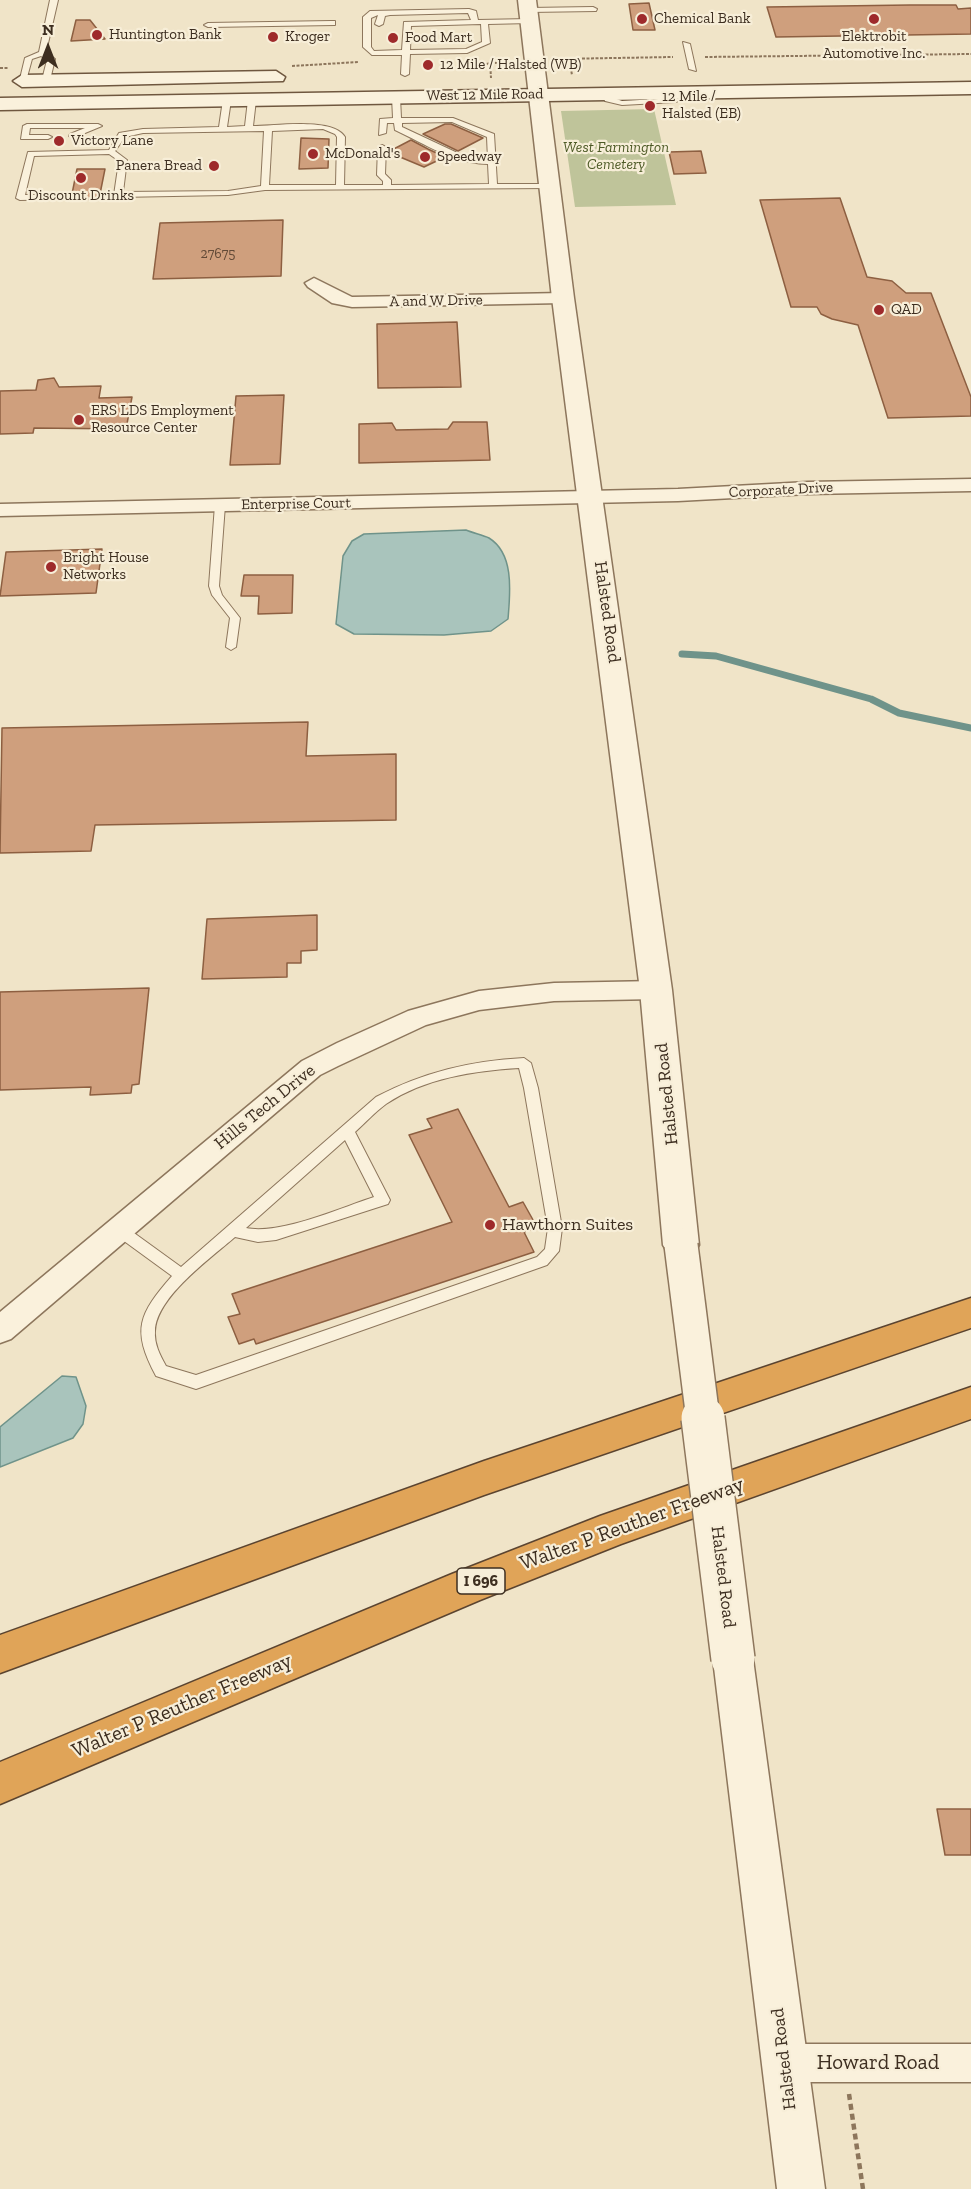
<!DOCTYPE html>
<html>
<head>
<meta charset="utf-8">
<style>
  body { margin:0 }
  #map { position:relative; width:971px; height:2189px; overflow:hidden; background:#f0e4c8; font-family:"Zilla Slab",serif }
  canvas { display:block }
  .north { position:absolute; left:18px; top:18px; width:60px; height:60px; -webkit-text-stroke:4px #f7eed8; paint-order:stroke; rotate:0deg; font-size:16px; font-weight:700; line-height:24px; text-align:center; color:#3d2e20 }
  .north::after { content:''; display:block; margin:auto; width:21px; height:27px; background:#3d2e20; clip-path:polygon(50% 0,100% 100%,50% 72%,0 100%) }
</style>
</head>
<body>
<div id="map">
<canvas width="971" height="2189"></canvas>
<div class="north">N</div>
</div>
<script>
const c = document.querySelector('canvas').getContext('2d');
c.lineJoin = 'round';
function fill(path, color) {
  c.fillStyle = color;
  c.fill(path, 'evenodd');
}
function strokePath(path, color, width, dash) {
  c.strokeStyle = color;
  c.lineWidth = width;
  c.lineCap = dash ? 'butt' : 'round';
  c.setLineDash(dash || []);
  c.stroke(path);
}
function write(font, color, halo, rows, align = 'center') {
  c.font = font + ' "Zilla Slab",serif';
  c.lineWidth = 4.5;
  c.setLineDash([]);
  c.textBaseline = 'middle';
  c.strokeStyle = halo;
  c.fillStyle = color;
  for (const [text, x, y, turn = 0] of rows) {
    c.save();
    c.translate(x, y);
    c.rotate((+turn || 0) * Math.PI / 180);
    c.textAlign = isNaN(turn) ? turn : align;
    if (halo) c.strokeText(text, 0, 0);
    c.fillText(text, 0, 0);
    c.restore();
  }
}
const cemetery = new Path2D(`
  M654,109L676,205L575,207L561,111Z`);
const water = new Path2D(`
  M466,530C473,533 483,535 489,538C515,554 510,594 508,619L491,631L444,635L354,634L336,624L343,556L352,541L364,534Z
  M62,1376L76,1377L86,1406L83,1424L73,1438L0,1467V1427Z`);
const stream = new Path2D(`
  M682,654L716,656L871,699L899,713L971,728`);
const building = new Path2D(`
  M649,3L655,30H633L629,4Z
  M910,5H956L958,9L971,8V34L776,37L767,7Z
  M76,20H90L105,39L71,41Z
  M445,124H451L483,138L458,151L423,134Z
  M301,138L329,139L328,168L299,169Z
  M411,140L428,149L445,157L424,167L388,152Z
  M701,151L706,173L674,174L669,152Z
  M77,169H105L99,199L72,200L75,198L72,194Z
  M840,198L867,277L892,281L906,293H931L971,397V416L888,418L858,325L832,319L821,314L817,307H791L760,200Z
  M283,220L281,276L153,279L160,223Z
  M457,322L461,387L378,388L377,324Z
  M54,378L59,387L101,386L99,398L132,397L126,429L34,428L33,433L0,434V391L36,390L38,380Z
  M284,395L280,464L230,465L236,396Z
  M453,422H487L490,460L359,463V424L392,423L396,430L448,429Z
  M102,549L96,593L0,596L6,552Z
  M244,575H293L292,613L258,614L259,596H241Z
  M308,722L306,756L396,754V820L95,825L91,851L0,853L2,728Z
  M317,915V950L301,951V963H287V977L202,979L207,919Z
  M149,988L139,1084L132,1085L131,1093L90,1095L91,1087L0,1090V992Z
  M458,1109L509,1207L523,1202L537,1227L524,1232L534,1252L256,1344L254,1339L239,1344L228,1317L240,1314L232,1294L452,1222L409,1135L432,1128L427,1119Z
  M937,1809H971V1855H945Z`);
const pathFar1 = new Path2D(`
  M705,57L971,54
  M569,58L572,75
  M555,59L673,57
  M490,62L491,78
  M477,65L511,61
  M292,66L359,62
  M0,68H8`);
const path = new Path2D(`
  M849,2094L863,2189`);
const service = new Path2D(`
  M50,0H58L46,52L55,59L50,80L46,82L42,80L47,60L41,56L32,59L26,81L19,83L25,58L39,52Z
  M593,7L597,9L596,11L529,12L525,10L529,8Z
  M469,9L476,11L478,20L530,19L534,21L530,23L488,24L490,43L467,53L410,54L409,74L405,76L401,74L402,55H372L363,47V17L370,11ZM468,13L471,20L404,22L402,50L374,51L371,47V18L378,15L375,24L379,26L383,24L385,16L390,15ZM481,24L482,42L466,49L410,50L411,26Z
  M332,21H335V25L208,27L204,25L208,23Z
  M683,42L690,44L696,71L689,69Z
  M601,91H607L611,97L622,101L676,98L680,100L676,102L622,105L605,101Z
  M396,95L400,97L401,118H453L494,134L497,184H550L554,186L550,188L265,190L228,195L118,197L114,195L119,161L109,154L34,156L25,195H69L73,197L69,199L20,200L16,198L28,152L109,150L119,133L143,129L219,127L223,100L227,98L231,100L227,127L245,126L248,100L252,98L256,100L253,126C275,126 333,117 345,137L344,185H383V181L377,175L378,147L382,145L386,147L385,174L391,180V185L489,184L488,164C455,164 425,144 395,130L394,123H387L386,133L379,135L380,119L393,118L392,97ZM452,122L487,137L488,160L466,157L402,127V123ZM323,129L335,134L337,137L336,185H269L272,131ZM264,131L261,186L228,191L123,192L127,160L115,151L125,137L143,133Z
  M27,124H98L102,126L73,138L69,136L70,134L85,128H30L29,135H48L52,137L48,139H21L23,126Z
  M220,502L225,505L219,586L222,595L240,618L236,647L231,650L226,647L230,618L212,595L209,586L215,505Z
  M524,1058L531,1063L538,1088L562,1228L559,1251L547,1265L196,1389L156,1376C131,1329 139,1314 172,1276L113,1233L111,1229L113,1225L118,1223L123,1225L181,1267L376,1097C424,1072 470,1061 524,1058ZM519,1068L524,1088L548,1228L545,1249L537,1257L196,1375L166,1366C160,1355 154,1344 155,1331C156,1297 211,1258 235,1237L258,1242L276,1240L388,1204L390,1200L355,1132C365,1123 375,1112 386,1104C425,1078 473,1071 519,1068ZM345,1140L374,1197C340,1208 280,1235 246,1228Z`);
const minor = new Path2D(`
  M314,278L352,297L563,293L572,298L563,303L352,307L332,303L308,287L305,283Z
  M971,479V491L808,494L678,501L0,516V504L678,489L808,482Z
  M656,981L665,983L669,990L665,997L656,999L554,1001L479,1010L426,1025L338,1066L320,1075L11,1339L0,1343V1312L302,1061L337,1043L408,1011L479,991L554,983Z
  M785,2044H971V2082H785L771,2077L766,2063L771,2049Z`);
const tertiary = new Path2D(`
  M518,0H536L574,298L672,990L699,1245L693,1255L681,1259L669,1255L663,1245L640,990L552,298Z
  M733,1639L747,1645L753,1659L825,2189H777L713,1659L719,1645Z`);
const secondary = new Path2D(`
  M276,71L285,77L283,81L22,87L13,81L22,75Z
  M971,82V94L0,110V98Z`);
const motorway = new Path2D(`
  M971,1298V1328L484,1495L0,1673V1635L484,1461Z
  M971,1387V1419L621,1544L480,1600L0,1804V1762L452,1574L600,1516Z`);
const tertiaryBridgeFar1 = new Path2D(`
  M681,1245L703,1419`);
const tertiaryBridge = new Path2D(`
  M703,1418L733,1659`);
const markers = [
  [642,19,6,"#9e2a2b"],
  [874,19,6,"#9e2a2b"],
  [97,35,6,"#9e2a2b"],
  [273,37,6,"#9e2a2b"],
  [393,38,6,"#9e2a2b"],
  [428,65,6,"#9e2a2b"],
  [650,106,6,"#9e2a2b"],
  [59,141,6,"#9e2a2b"],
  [313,154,6,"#9e2a2b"],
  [425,157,6,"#9e2a2b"],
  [214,166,6,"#9e2a2b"],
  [81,178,6,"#9e2a2b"],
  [879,310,6,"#9e2a2b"],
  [79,420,6,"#9e2a2b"],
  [51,567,6,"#9e2a2b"],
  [490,1225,6,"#9e2a2b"]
];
const farNumbernames = [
  ["27675",218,254]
];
const farPoinames = [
  ["Chemical Bank",654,19],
  ["Huntington Bank",109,35],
  ["Kroger",285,37],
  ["Elektrobit",874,37,"center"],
  ["Automotive Inc.",874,54,"center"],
  ["Food Mart",405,38],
  ["12 Mile / Halsted (WB)",440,65],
  ["12 Mile /",662,97],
  ["Halsted (EB)",662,114],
  ["Victory Lane",71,141],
  ["McDonald's",325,154],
  ["Speedway",437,157],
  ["Panera Bread",202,166,"right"],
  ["Discount Drinks",81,196,"center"],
  ["QAD",891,310],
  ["ERS LDS Employment",91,411],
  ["Resource Center",91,428],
  ["Bright House",63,558],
  ["Networks",63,575]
];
const farStreetnames = [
  ["West 12 Mile Road",485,95,-1],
  ["A and W Drive",436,301,-1],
  ["Corporate Drive",781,490,-3],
  ["Enterprise Court",296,504,-1]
];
const farParknames = [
  ["West Farmington",616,148],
  ["Cemetery",616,165]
];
const shields = [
  [481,1581,48]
];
const shieldNames = [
  ["I 696",481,1581]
];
const streetNames = [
  ["Halsted Road",607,612,82],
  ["Halsted Road",667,1094,-96],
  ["Hills Tech Drive",265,1107,-39],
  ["Halsted Road",723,1577,83],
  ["Halsted Road",784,2059,-97]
];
const poiNames = [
  ["Hawthorn Suites",502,1225]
];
const nearStreetnames = [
  ["Walter P Reuther Freeway",632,1524,-20],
  ["Walter P Reuther Freeway",182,1706,-23],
  ["Howard Road",878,2063]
];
fill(cemetery, '#bfc49a');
fill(water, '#a9c4bc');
strokePath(water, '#6f938a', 1.5);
strokePath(stream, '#6f938a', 7);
fill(building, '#cf9f7d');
strokePath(building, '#8d5f41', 1.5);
strokePath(service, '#8d765c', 2);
strokePath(minor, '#8d765c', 3);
strokePath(tertiary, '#8d765c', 3);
strokePath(secondary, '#6f573f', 3);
strokePath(motorway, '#5b4430', 3);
strokePath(pathFar1, '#8d765c', 2, [3, 1.5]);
strokePath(path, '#8d765c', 4.5, [6, 4]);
fill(service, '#faf1dc');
fill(minor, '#faf1dc');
fill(tertiary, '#faf1dc');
fill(secondary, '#faf1dc');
fill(motorway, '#e0a458');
strokePath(tertiaryBridgeFar1, '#8d765c', 36, []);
strokePath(tertiaryBridge, '#8d765c', 46, []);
strokePath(tertiaryBridgeFar1, '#faf1dc', 33);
strokePath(tertiaryBridge, '#faf1dc', 43);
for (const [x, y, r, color] of markers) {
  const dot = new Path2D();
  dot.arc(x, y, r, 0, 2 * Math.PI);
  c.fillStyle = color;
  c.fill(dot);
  strokePath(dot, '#f7eed8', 2);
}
write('14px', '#624a37', null, farNumbernames);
write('15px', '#3d2e20', '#f7eed8', farPoinames, 'left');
write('15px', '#3d2e20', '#f7eed8', farStreetnames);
write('italic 15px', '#4d5a26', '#f7eed8', farParknames);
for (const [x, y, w] of shields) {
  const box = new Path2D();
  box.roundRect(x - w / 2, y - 13, w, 26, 4.5);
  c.fillStyle = '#f7eed8';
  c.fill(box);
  strokePath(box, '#3d2e20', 1.5);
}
write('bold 16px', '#3d2e20', null, shieldNames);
write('18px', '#3d2e20', '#f7eed8', streetNames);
write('18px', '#3d2e20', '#f7eed8', poiNames, 'left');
write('21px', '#3d2e20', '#f7eed8', nearStreetnames);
</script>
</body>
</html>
